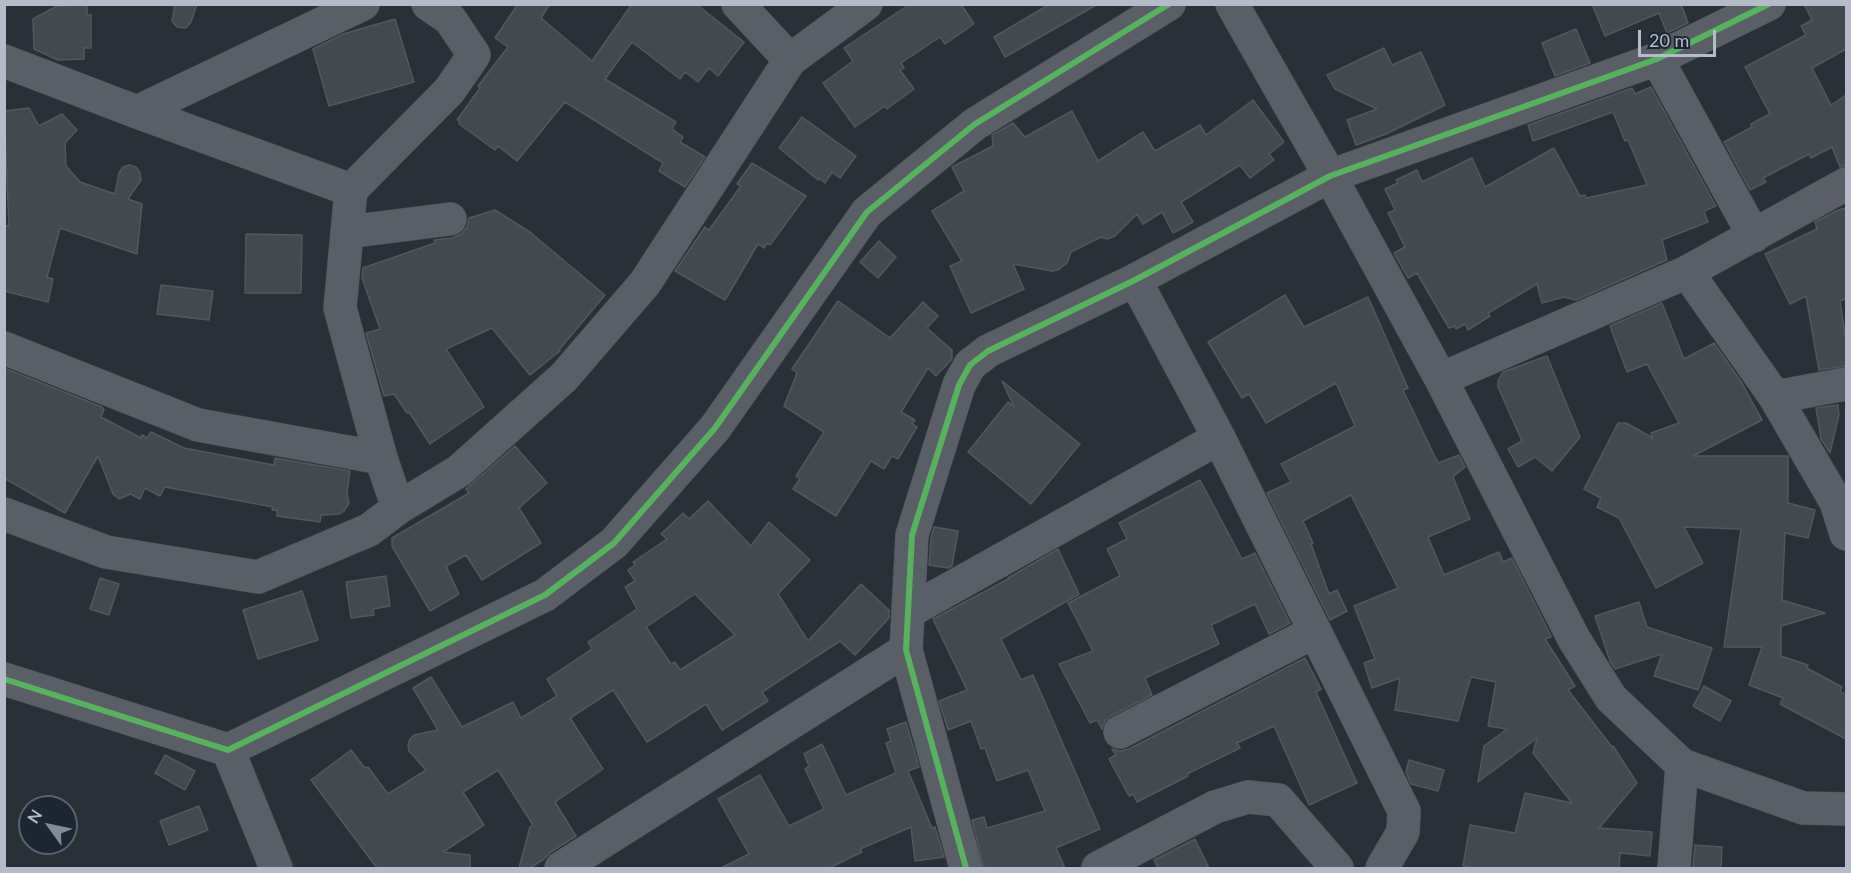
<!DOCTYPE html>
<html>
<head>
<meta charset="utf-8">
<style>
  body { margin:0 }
  #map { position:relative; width:1851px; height:873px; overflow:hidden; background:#2a3038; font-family:Lato,sans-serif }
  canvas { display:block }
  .frame { position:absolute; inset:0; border:6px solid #b4bcc9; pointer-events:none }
  .north { position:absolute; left:18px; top:795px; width:60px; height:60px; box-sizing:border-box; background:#1d2633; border:2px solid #59626f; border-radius:50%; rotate:303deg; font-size:16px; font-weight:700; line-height:24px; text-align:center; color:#b4bcc9 }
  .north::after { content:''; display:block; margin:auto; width:21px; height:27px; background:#848b96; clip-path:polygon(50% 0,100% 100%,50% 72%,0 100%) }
  .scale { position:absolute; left:1638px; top:30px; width:78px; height:27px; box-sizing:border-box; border:3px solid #b4bcc9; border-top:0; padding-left:8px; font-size:18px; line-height:21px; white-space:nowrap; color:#b4bcc9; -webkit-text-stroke:4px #1d2633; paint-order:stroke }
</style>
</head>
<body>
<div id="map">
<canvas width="1851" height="873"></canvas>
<div class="frame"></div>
<div class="north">N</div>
<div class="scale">20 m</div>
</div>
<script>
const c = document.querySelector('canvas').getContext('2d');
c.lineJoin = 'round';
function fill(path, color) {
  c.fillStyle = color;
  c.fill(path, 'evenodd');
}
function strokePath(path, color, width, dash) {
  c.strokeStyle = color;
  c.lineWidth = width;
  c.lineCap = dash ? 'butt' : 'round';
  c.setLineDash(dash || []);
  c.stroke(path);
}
const building = new Path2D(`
  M175,4H197L191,22L186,28L177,27L172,21Z
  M518,4H550L541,18L592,61L632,4H696L744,42L718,76L709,68L698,82L685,72L680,79L632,42L605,79L676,122L672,129L683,137L680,142L705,157L685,187L659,171L663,163L565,102L517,161L498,146L495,150L459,124L460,122L457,120L480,88L478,86L508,47L495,38Z
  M910,4H961L974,24L945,44L940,37L901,63L904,68L900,70L914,89L887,109L885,106L855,127L823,83L853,61L844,48Z
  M1050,4H1098L1005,57L994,37Z
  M1592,4H1681L1688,23L1667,33L1659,13L1605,36Z
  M1804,4H1846V49L1812,68L1831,105L1846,95V165L1840,167L1832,147L1811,158L1809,154L1763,178L1766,182L1750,190L1724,142L1752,127L1751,124L1770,114L1745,67L1806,35L1801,26L1812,20Z
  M87,5V15H91V48H84V59L58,60L34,49L33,19L57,6Z
  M395,19L414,82L329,106L313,49L343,34Z
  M1576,29L1590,63L1555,76L1542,43Z
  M1384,48L1392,65L1421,52L1445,105L1386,134L1356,145L1347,120L1377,109L1335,89L1327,75Z
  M1651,87L1716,206L1704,211L1708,222L1662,240L1667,260L1576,300L1564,297L1542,303L1537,284L1488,313L1490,316L1468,330L1465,324L1456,329L1455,326L1449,328L1417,273L1408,278L1394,253L1405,247L1388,213L1395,210L1385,189L1398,183L1396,180L1417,170L1422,182L1472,158L1485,187L1554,148L1580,196L1585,195L1586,198L1647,185L1628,140L1625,141L1613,112L1533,141L1528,125L1632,88L1635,94Z
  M1253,100L1284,142L1269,154L1274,160L1250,178L1240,165L1181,202L1193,222L1173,233L1162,212L1143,224L1137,214L1115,236L1107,239L1101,237L1071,252L1067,263L1058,270L1052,271L1013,264L1024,289L971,313L950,266L962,261L932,211L964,191L952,167L993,146L992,135L1013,123L1025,137L1072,111L1098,161L1143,132L1155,151L1200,125L1206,135Z
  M29,108L39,126L62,114L77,130L65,143L66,166L80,182L115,194L119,173L123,167L129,165L136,167L140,173L141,180L128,199L142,204L137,254L60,228L47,277L53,279L48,302L4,291V225L9,226L4,111Z
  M802,117L856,156L840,178L832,172L825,183L819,178L818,180L779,148Z
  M752,163L806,196L770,245L767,243L764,248L758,244L725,300L675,271L705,227L709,230L741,186L737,184Z
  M1846,208V299L1840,301L1846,341V366L1819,370L1806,296L1790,304L1765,254L1817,229L1815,222L1838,210Z
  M495,210L531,233L605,295L559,350L560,351L530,375L492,328L446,349L484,407L430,444L409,412L407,413L394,394L384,396L366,333L380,329L362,278L363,268L435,243L434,240L452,238L461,234L467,227L469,218Z
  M246,234L302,235L301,293H245Z
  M879,241L896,257L878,278L860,262Z
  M161,285L213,291L209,320L157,314Z
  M1285,295L1304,327L1368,297L1408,388L1403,390L1438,463L1459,455L1465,467L1453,477L1470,519L1428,537L1444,575L1499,552L1503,562L1512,558L1550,634L1551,637L1545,639L1575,686L1568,690L1612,747L1613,746L1637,783L1599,828L1652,832L1650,856L1620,853L1619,868H1475L1463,866L1470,825L1515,833L1525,793L1572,803L1533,753L1537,738L1478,782L1484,746L1507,729L1488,726L1496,682L1471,677L1458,721L1395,710L1400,678L1372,688L1364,663L1375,659L1354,606L1398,588L1351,495L1303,521L1313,543L1311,544L1329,594L1337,590L1347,611L1330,620L1267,493L1291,482L1281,464L1355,426L1336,383L1266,423L1249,394L1242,398L1208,342Z
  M838,301L890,338L923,302L938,316L927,328L952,350V359L936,376L928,368L901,412L915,420L912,424L917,427L898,459L892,456L884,469L871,461L836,516L793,489L800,479L796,476L824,432L784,406L797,373L792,369Z
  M1662,303L1684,359L1714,343L1742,383L1762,420L1693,456H1788V503L1815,510L1808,538L1785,533L1782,600L1825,613L1781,626V656L1808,665L1807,668L1842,687L1840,691L1846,695V739L1780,704L1783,698L1749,685L1762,647H1724L1741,529L1684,527L1703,563L1656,588L1619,518L1597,507L1601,498L1584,489L1618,423H1626L1653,438L1651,433L1679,423L1647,364L1627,372L1610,326Z
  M1547,356L1580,437L1552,471L1535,457L1518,467L1508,449L1522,441L1498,387V381L1503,372Z
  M4,368L102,407L104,410L101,417L141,438L142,435L147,438L151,432L184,448L274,465L275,458L350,471L347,493L349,503L344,511L340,514L321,515L320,522L277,516V510H272L273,507L165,487L160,496L145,488L140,499L131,494L119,499L113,494L98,456L65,513L4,478Z
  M1002,381L1080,444L1031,504L968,452L1008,402L1014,407Z
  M1838,405L1839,415L1830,453L1821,439L1816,408Z
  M515,446L547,483L519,508L541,543L482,580L466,555L446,566L459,594L430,611L392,546V538L469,493L466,489Z
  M1200,480L1242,559L1255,553L1290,623L1269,634L1255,604L1211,625L1219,644L1145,678L1152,695L1111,716L1105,721L1102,729L1097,720L1090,723L1059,664L1093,651L1068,603L1120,576L1107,549L1127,539L1119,523Z
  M708,501L751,546L769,522L810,560L778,594L808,641L861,584L889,610V618L855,655L840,641L762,692L768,701L722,730L706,704L647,742L613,690L570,718L603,769L555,802L576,836L551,852L544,859L530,868H519L530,827L533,825L498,770L463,792L484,825L443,852L470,855V868H377L311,780L351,750L365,768L368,767L388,794L426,770L409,751L408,745L410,739L414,735L438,730L413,688L431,677L462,727L513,702L521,718L557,696L547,679L592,649L588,642L637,609L625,587L635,581L628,570L635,565L633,562L667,539L661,534L683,513L689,519ZM695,594L735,635L680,670L675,662L671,664L646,627Z
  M934,527L958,531L952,566L948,568L929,565L931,538Z
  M1058,549L1079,594L1001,639L1021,680L1033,675L1100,829L1056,848L1065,868H984L972,820L984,817L987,828L1045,811L1028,770L997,781L985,748L981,749L971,721L948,730L939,701L967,690L933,619L1010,578H1008Z
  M386,576L390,606L373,609L374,615L351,618L346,582Z
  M100,578L119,584L109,615L90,609Z
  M302,591L318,640L258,659L243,610Z
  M1639,602L1647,627L1712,648L1698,690L1654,676L1662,654L1615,669L1610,661L1595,616Z
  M1305,658L1321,689L1316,692L1357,783L1309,805L1274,726L1237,743L1240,748L1187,774L1188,776L1137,802L1133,794L1129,796L1109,759L1116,755L1112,749L1120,751L1129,749Z
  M1704,686L1731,701L1720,721L1693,706Z
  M906,722L919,767L908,771L932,828L935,827L944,857L915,861L911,827L860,849L862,852L829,868H721L749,854L718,799L760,775L789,826L824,809L805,769L809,766L804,754L822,744L846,795L896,773L886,743L891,741L887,729Z
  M165,755L195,771L185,790L155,773Z
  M1409,760L1444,770L1438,791L1411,784L1406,772Z
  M199,806L208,830L169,845L160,821Z
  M1195,839L1209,868H1158L1154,860Z
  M1695,845L1722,847L1721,868H1693Z`);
const minor = new Path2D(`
  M738,4L790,60
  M1232,4L1330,176L1441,379L1574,639L1611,698L1682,765L1674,868
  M1657,59L1754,236
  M4,61L137,112L351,190
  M137,112L363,4
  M347,232L450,219
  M1687,272L1775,397L1836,502L1846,534
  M1135,280L1219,438L1404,811L1403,832L1382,868
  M4,348L198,425L381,458L398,508L459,471L564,377L645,283L790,60L866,4
  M1441,379L1687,272L1846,184
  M1775,397L1846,384
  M381,458L340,308L351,190L449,91L474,55L450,19L428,4
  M4,514L106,552L258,577L369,530L398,508
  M908,612L1219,438
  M4,679L228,750L545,595L614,543L715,428L867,212L975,124L1169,4
  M1120,732L1314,632
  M228,750L276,868
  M1682,765L1803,808L1846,809
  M561,868L906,650
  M966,868L906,650L912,535L959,385L970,365L988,351L1135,280L1330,176L1657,59L1769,4
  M1098,868L1215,807L1248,797L1278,800L1337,868`);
const cycleway = new Path2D(`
  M4,679L228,750L545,595L614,543L715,428L867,212L975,124L1169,4
  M966,868L906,650L912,535L959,385L970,365L988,351L1135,280L1330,176L1657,59L1769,4`);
fill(building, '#444950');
strokePath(building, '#52575f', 1.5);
strokePath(minor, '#484c53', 34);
strokePath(minor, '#5a5e66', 33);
strokePath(cycleway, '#56b35d', 6);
</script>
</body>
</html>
